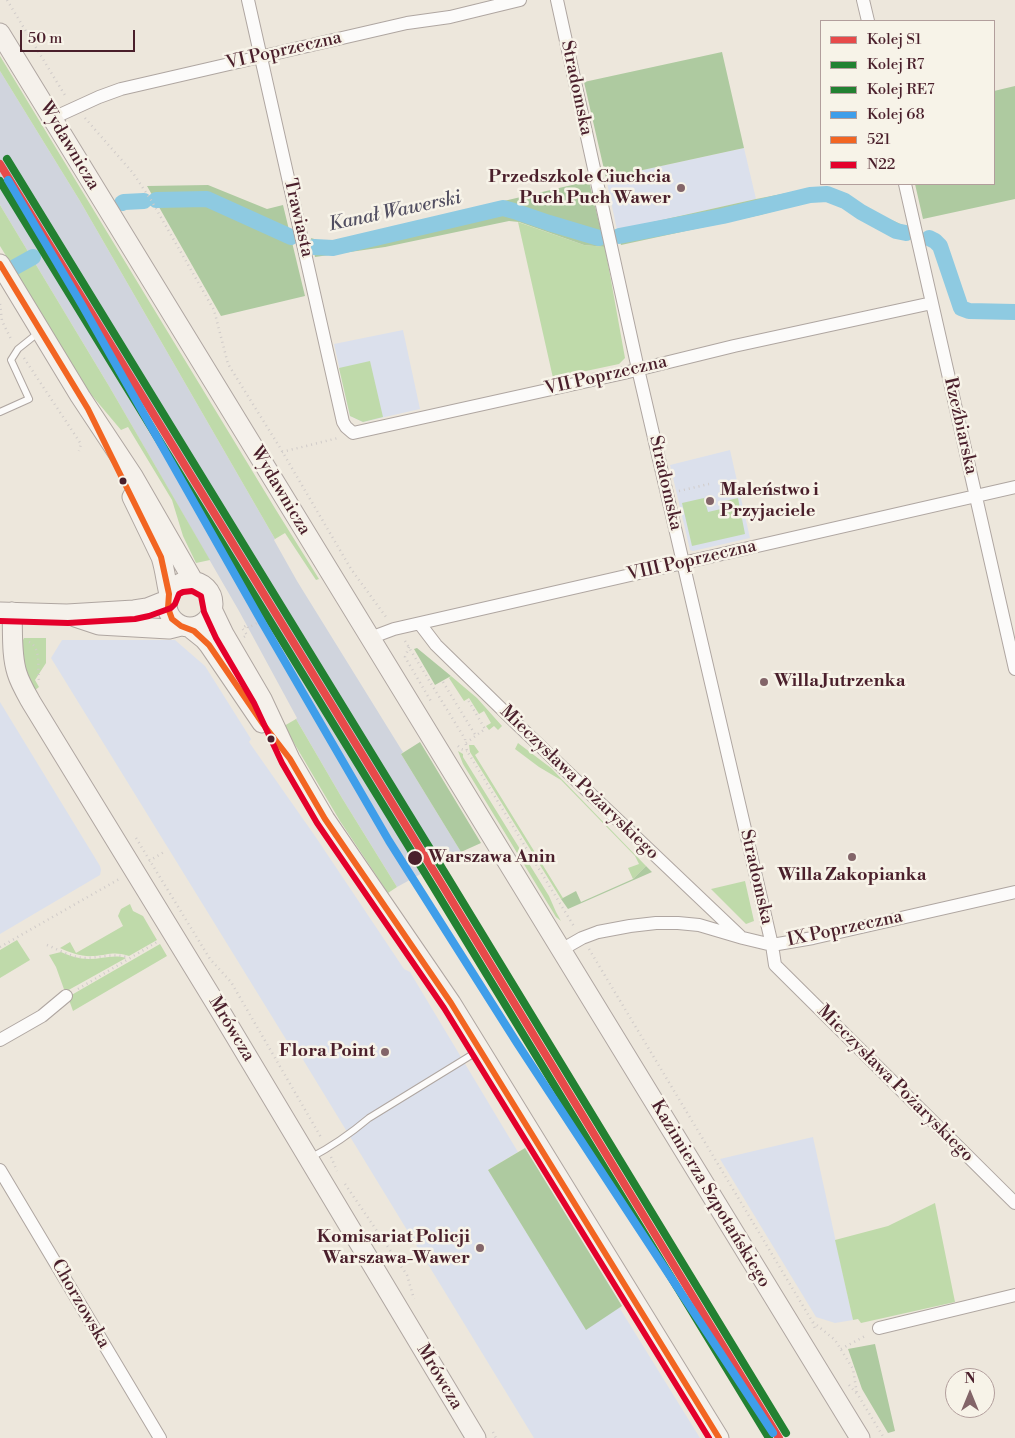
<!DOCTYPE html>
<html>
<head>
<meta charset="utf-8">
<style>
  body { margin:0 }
  #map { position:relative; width:1015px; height:1438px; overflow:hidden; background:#ede7dc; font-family:"Libre Bodoni",serif }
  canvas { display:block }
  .legend { position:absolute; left:820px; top:20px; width:175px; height:165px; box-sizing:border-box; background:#f7f3e8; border:1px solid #b29e9c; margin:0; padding:6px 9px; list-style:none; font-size:15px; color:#4a1f2b }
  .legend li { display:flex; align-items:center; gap:10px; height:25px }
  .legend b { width:25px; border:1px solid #b29e9c }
  .north { position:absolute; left:945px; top:1368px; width:50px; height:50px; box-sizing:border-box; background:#f7f3e8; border:1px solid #b29e9c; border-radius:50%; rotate:0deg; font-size:14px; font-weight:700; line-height:20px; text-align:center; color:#4a1f2b }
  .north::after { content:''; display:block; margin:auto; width:18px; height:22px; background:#836569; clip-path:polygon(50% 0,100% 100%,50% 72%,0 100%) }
  .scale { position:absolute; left:20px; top:30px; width:115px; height:22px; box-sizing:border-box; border:2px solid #4a1f2b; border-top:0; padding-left:6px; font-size:15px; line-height:18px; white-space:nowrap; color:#4a1f2b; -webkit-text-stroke:4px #f7f3e8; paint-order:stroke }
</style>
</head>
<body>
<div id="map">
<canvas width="1015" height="1438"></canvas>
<ul class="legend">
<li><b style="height:6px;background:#e74a4a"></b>Kolej S1</li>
<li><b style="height:6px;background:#238132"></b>Kolej R7</li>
<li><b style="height:6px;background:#238132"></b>Kolej RE7</li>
<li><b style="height:6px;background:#3f9eea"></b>Kolej 68</li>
<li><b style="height:6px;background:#f26522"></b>521</li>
<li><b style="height:6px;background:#e4002b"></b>N22</li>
</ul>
<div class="north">N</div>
<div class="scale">50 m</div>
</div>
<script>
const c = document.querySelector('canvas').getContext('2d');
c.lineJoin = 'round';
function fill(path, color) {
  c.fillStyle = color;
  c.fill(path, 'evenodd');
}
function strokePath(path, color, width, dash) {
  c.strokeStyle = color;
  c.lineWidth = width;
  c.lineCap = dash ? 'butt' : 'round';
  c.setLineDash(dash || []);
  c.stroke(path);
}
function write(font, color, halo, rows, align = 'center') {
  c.font = font + ' "Libre Bodoni",serif';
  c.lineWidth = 5;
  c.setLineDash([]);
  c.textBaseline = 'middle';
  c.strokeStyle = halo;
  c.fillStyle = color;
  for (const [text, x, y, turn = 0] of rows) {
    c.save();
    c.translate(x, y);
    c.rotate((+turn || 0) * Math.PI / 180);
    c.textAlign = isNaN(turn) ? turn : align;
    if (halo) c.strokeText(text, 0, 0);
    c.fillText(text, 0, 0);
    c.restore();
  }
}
const built = new Path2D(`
  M744,148L756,199L617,230L606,178Z
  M403,330L420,409L363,422L350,416L334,344Z
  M730,450L750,538L693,551L690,550L670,465Z
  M62,640H175L205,666L251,739L249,742L315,836L404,969L410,972L518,1152L488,1170L586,1329L619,1307L700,1438H534L291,1040L287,1041L51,658Z
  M0,702L100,866L101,870L100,875L0,934Z
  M813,1137L853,1320L835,1323L816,1317L720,1159Z`);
const industrial = new Path2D(`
  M0,71L80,201L275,539L274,540L297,581L401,749L403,752L401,754L461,852L397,887L342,798L296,719L297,718L239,611L109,386L0,205Z`);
const green = new Path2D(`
  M0,56L276,510L319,579L316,580L285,533L275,539L80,201L0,71Z
  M0,205L109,386L210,560L196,563L183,536L172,500L128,427L121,430L89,392L0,246Z
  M518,222L584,245L605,247L625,358L619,364L553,378Z
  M370,361L383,417L363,422L350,416L339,368Z
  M704,498L708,512L721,509L720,502L738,498L745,534L692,546L682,503Z
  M24,638H46V663L35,680L39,687L34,691C28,678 16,650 24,638Z
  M451,676L477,698L502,726L498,730L494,726L489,730L486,726L491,723L484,711L479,714L469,698L464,701L449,678Z
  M296,719L342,798L397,887L388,893L340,821L284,726Z
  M518,743L551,768L646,866L633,879L628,868L639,864L635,856L561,780L539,767L515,749Z
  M469,745H474L479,752L475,755L563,898L561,899L470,752Z
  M458,751L463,754V757L549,896L556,912L561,921L556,917L463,764Z
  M745,881L754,921L746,924L711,889Z
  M130,904L133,911L143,916L157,940L129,956C113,951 109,955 94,956C82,957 71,953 60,948L70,942L76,953L123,926L118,916L121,909Z
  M17,940L30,960L0,978V950Z
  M160,944L167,956L73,1011L68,997Z
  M61,952C70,956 79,959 89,959C102,959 113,954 126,958L65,992L56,967L49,955Z
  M935,1203L955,1302L861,1323L858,1319L853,1320L835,1240L888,1226Z`);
const forest = new Path2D(`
  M722,52L744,148L606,178L584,82Z
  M1015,86V199L923,219L915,184H994V91Z
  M589,181L605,247L584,245L519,222L509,221L385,247L315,257L311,238L324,242L346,238Z
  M208,185L267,209L283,205L305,296L221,316L147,186Z
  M807,189L828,190L855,204L903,225L906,237L874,225L841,206L826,201L808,202L760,215L621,245L617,230L756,199Z
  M417,648L451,676L435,685L414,649Z
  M420,742L481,843L461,852L401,754Z
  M646,866L652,872L568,909L561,899L576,891L581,902L633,879Z
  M525,1148L622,1306L586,1330L488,1170Z
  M875,1344L895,1431L888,1433L862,1389L848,1349Z`);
const canal = new Path2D(`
  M156,200L207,199L291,237
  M122,203L124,202L144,201
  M619,236L723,216L810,195L827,194L845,201L861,212L896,231L906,233
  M929,238L935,241L940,246L961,308L969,311L1015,312
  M314,247L333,248L503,208L514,211L549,223L599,238
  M15,267L33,257`);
const path = new Path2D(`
  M7,0L66,97
  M85,118L133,173L151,200L214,310L228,364L279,446L351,569L386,617
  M0,304L2,321L12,341
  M24,358L81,444L79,451
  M282,452L338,438
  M679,491L709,484
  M244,637L247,635L242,628L247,625L248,628L266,618L299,673
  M405,641L465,739L467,751L575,928
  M29,642C42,648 37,668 39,680
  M409,647L405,657L432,703
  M443,682L476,736
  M466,743L485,729L468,700
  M458,746L461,749L467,751
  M136,838L210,959L231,982L322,1139
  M149,861L164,852
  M47,945C57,949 67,955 77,957C95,961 111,951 129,958
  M0,947L121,878
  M589,949L812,1321L816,1331
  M78,989L157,942
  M331,1157L337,1171
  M345,1184L407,1275L414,1299
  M813,1322L835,1340L853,1369L857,1394
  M841,1349L867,1335
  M849,1385L858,1395L884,1438
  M493,1432L496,1438`);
const lane = new Path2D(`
  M0,412L29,399L11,360L18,349L38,333
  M310,1158C331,1147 350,1134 369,1118L478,1051`);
const street = new Path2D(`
  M248,0L343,422L346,427L353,433L624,373L734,346L932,303
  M557,0L638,369L772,945L775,965L1015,1203
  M863,0L868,21
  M53,118L99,97L121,89L407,23L450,17L520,0
  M905,184L1015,669
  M420,624L436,645L519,726L740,936
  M370,638L394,629L1015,487
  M561,950L582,938L598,932L630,926L656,923H678L699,925L743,938L772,945L813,938L1015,892
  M0,1040L42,1016L66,996
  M0,1170L160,1438
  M879,1328L1015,1295`);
const secondary = new Path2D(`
  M0,33L860,1438
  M0,264L80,396L133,476L194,582
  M132,497L161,557C165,569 166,582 169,594
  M167 604a23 23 0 1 1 46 0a23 23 0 1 1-46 0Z
  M212,609L224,634L262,699L290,759L325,819L451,1003L719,1438
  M0,612L67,614L134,610L147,608L167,600
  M12,612C13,632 11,654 17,673C20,683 26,693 31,702L219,1009L476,1438
  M75,617L99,625L169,629L181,626
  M189,627L204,639L209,645L262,723`);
const bus1 = new Path2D(`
  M0,264L88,409L161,557L169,594
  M169,594L168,608L172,619L181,626L194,631L209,645L263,724L290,759L325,819L451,1003L719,1438`);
const bus2 = new Path2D(`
  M0,621L68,623L135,619L149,616L171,608L175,604L179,594L183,592L192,591L201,596L204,612L216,638L254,703L282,763L317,823L444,1008L709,1438`);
const rail1 = new Path2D(`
  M0,164L438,878L779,1438`);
const rail2 = new Path2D(`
  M0,181L431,883L769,1438`);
const rail3 = new Path2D(`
  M7,159L445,873L786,1433`);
const rail4 = new Path2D(`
  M8,180L82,305L263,624L389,841L517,1043L773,1433`);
const markers = [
  [681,188,5,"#836569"],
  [123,481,4.5,"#4a1f2b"],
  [710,501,5,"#836569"],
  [764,682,5,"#836569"],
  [271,739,4.5,"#4a1f2b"],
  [852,857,5,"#836569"],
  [415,858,8,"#4a1f2b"],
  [385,1052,5,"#836569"],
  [480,1248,5,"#836569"]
];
const streetNames = [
  ["VI Poprzeczna",284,51,-13],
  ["Stradomska",576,88,78],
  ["Wydawnicza",69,146,59],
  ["Trawiasta",298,218,77],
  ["VII Poprzeczna",606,376,-13],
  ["Rzeźbiarska",960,426,77],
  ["Stradomska",665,483,77],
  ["Wydawnicza",280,491,59],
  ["VIII Poprzeczna",692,561,-13],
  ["Mieczysława Pożaryskiego",579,783,44],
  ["Stradomska",756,877,77],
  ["IX Poprzeczna",845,929,-12],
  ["Mrówcza",231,1029,59],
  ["Mieczysława Pożaryskiego",895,1084,45],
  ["Kazimierza Szpotańskiego",710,1194,59],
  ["Chorzowska",80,1304,60],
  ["Mrówcza",439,1377,59]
];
const poiNames = [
  ["Przedszkole Ciuchcia",671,178],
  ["Puch Puch Wawer",671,199],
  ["Maleństwo i",720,491,"left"],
  ["Przyjaciele",720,512,"left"],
  ["Willa Jutrzenka",774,682,"left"],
  ["Willa Zakopianka",852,876,"center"],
  ["Flora Point",375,1052],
  ["Komisariat Policji",470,1238],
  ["Warszawa-Wawer",470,1259]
];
const stopNames = [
  ["Warszawa Anin",428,858]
];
const waterNames = [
  ["Kanał Wawerski",395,212,-12]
];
fill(built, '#dbe0ec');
fill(industrial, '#d0d4dd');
fill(green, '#bfdaaa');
fill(forest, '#aecaa0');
strokePath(canal, '#8ecae1', 16);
strokePath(lane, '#afa6a1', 8);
strokePath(street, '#afa6a1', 14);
strokePath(secondary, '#afa6a1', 21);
strokePath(path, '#d0cbc9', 2.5, [1, 4]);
strokePath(lane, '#fcfbfa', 6);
strokePath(street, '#fcfbfa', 12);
strokePath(secondary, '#f5f1eb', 19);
strokePath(bus1, '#f26522', 6);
strokePath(bus2, '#e4002b', 6);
strokePath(rail1, '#e74a4a', 8);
strokePath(rail2, '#238132', 8);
strokePath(rail3, '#238132', 8);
strokePath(rail4, '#3f9eea', 8);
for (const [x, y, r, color] of markers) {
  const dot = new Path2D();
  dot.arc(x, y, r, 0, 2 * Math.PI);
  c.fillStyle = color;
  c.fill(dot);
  strokePath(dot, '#f7f3e8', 2);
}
write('18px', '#4a1f2b', '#f7f3e8', streetNames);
write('bold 18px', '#4a1f2b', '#f7f3e8', poiNames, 'right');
write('bold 18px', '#4a1f2b', '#f7f3e8', stopNames, 'left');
write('italic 19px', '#524f62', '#f7f3e8', waterNames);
</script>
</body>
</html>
